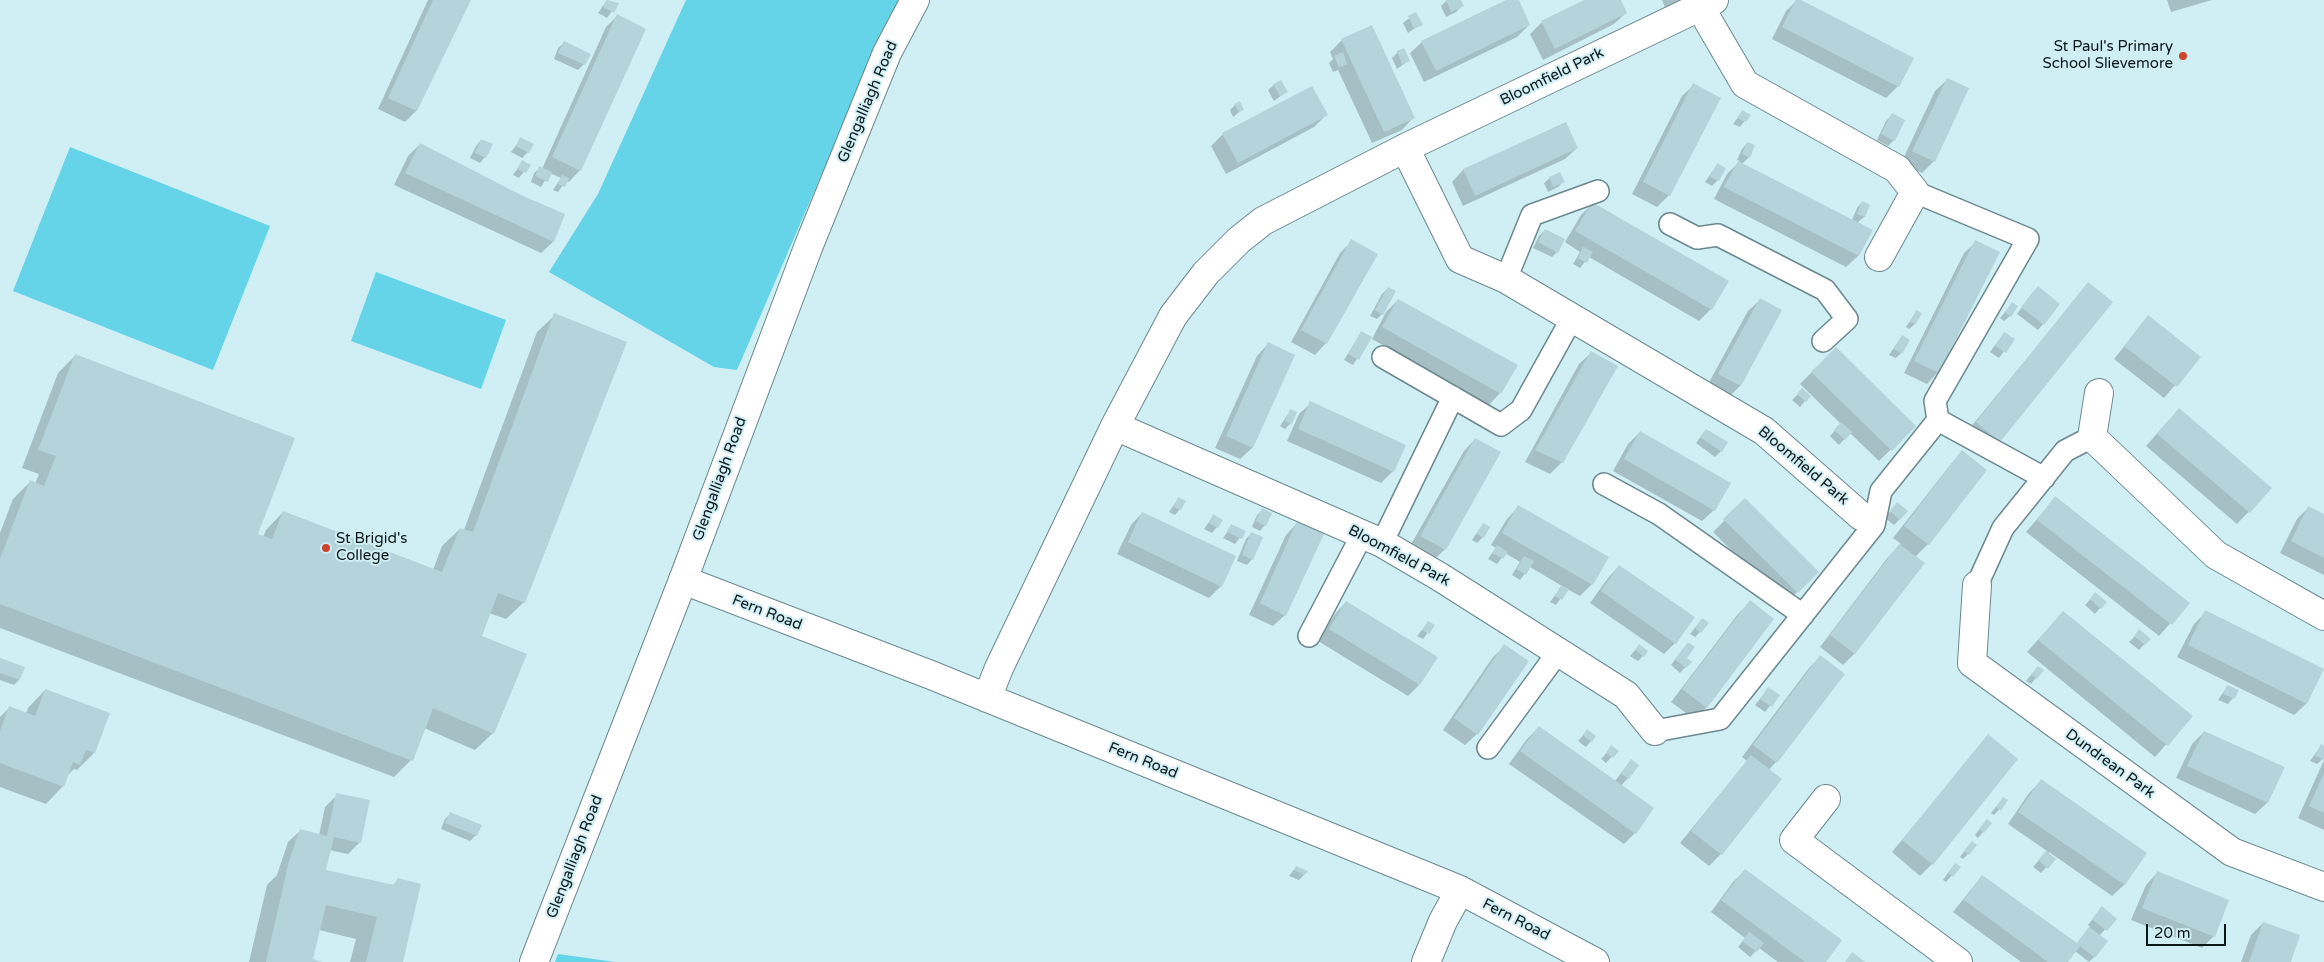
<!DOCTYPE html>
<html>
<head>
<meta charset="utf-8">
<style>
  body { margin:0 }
  #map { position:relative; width:2324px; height:962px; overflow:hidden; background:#d0eff5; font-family:"Varela Round",sans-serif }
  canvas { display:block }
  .scale { position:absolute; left:2146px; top:924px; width:80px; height:22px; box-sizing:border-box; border:2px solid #0b1618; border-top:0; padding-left:6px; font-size:15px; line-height:18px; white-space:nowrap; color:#0b1618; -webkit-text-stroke:4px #d0eff5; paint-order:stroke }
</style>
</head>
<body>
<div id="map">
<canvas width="2324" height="962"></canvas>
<div class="scale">20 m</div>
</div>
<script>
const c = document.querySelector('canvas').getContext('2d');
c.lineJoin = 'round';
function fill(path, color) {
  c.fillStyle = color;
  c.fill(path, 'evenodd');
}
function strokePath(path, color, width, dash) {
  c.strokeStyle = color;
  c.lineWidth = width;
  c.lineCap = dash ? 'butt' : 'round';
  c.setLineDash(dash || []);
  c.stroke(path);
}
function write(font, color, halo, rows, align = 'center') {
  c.font = font + ' "Varela Round",sans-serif';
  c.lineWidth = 4;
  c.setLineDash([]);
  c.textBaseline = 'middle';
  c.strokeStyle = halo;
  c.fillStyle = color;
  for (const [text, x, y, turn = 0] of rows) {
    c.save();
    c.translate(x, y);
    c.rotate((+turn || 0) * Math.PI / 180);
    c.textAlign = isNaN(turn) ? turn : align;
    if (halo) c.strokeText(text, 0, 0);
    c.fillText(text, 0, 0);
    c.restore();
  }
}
const green = new Path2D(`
  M686,0H904L884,30L737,370L714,367L549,272L598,194Z
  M70,147L270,226L213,370L13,291Z
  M376,272L506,320L481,389L351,341Z
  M558,954L615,962H555Z`);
const shadow = new Path2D(`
  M428,0H470L416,111L405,122L378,109Z
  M607,0L617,4L607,18L598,13Z
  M1447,0H1459L1462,6L1456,12L1446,17L1441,6Z
  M1509,0H1517L1529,25L1517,37L1424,82L1410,53L1422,42Z
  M1587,0H1620L1626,13L1614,24L1543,60L1530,34L1542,22Z
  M1662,0H1683L1665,8Z
  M1797,0H1799L1898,86L1886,98L1772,39L1786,11Z
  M2167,0H2212L2171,12Z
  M1416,13L1421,24L1408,33L1403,23Z
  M617,16L580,170L569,182L566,181L558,192L553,190L561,178L550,173L541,187L531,182L534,173L540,168L542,169L606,27Z
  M1342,40L1413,118L1402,130L1372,143L1338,70L1333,72L1329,63L1333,59L1330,52Z
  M564,43L584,64L578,70L554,59L558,48Z
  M1398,52L1408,61L1397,69L1392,58Z
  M1947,80L1968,89L1934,161L1922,173L1901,163L1935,91Z
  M1274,85L1286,92L1274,101L1268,90Z
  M1694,85L1669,195L1657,207L1632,194L1682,96Z
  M1235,105L1243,109L1233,117L1230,110Z
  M1742,112L1749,115L1740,127L1733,124Z
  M1326,115L1314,127L1226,174L1211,146L1223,134Z
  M1892,115L1894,140L1888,146L1877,140L1886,121Z
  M1565,123L1577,148L1565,159L1463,206L1452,182L1463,170Z
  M521,139L528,152L522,158L511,152Z
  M481,140L485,157L480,163L470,158L476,146Z
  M1747,143L1749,157L1742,164L1852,220L1857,208L1862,202L1869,205L1864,217L1857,223L1871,230L1858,256L1846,267L1714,199L1727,174L1740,161L1737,160L1742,149Z
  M420,144L520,196L564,215L553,242L541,253L394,185L408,156Z
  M522,162L529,165L519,178L513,175Z
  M1717,165L1718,180L1712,186L1705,182Z
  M1550,178L1563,182L1558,187L1548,192L1544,183Z
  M1593,203L1711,309L1699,321L1589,257L1580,268L1573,264L1580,252L1565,242L1581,215Z
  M1545,230L1557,252L1552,257L1533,248L1539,236Z
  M1352,241L1326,343L1315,355L1291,342L1340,253Z
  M1976,242L1938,372L1927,384L1904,373L1964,253Z
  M2088,284L1999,441L1988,452L1965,434Z
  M1388,288L1382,314L1377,319L1370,316L1382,294Z
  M2032,293L2043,324L2038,330L2017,314Z
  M1398,300L1500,393L1489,405L1370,338L1353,365L1344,360L1361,333L1372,339L1386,312Z
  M1760,300L1781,311L1740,386L1729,397L1707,386L1748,311Z
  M2012,304L2010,316L2004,321L2000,318Z
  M1916,312L1920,314L1915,324L1909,329L1906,327Z
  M555,315L524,602L506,619L489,613L480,637L493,733L475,750L424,728L411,760L394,777L0,628V533L13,499L30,482L35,484L39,474L22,468L58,373L75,356L257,534L263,537L266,530L283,512L433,570L442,546L460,529L464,530L537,332Z
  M2148,317L2199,357L2164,398L2114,359Z
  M2004,333L2013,339L1999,358L1990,352Z
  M1902,336L1901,353L1896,358L1889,355Z
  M1268,344L1294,355L1252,448L1240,459L1215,448L1257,356Z
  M1836,348L1915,426L1879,461L1850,433L1839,445L1830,436L1841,424L1800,384Z
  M1591,353L1562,462L1550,474L1525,462L1579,364Z
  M1802,390L1805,401L1800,407L1792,400Z
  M1311,403L1393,471L1381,483L1287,441L1299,414Z
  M1290,411L1291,423L1285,429L1280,426Z
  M2168,421L2271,488L2237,524L2146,446Z
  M1706,430L1721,451L1715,457L1696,443Z
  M1640,432L1714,510L1702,521L1613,471L1628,444Z
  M1475,439L1499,453L1445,549L1433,561L1409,548L1464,451Z
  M1962,452L1928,544L1915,557L1923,563L1854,654L1843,665L1820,647L1888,557L1901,544L1893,538L1951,464Z
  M2055,498L2188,603L2159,636L2026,532Z
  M1178,499L1180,509L1175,515L1169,512Z
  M1745,500L1817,572L1785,604L1713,532Z
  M1518,507L1592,584L1580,596L1567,589L1556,605L1550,602L1562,586L1530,567L1520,580L1512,575L1520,562L1505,553L1497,564L1488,559L1496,548L1491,545L1507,519Z
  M2308,508L2324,515V575L2280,553L2297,519Z
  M1892,509L1900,519L1894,525L1885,518Z
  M1263,510L1265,525L1260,531L1252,527L1257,515Z
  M1142,513L1221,586L1209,598L1117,554L1131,525Z
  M1213,516L1217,527L1212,533L1204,529Z
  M1297,523L1285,615L1273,626L1249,615L1286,535Z
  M1483,524V537L1477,543L1472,540Z
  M1232,525L1244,532L1235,544L1223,538Z
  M1252,533V559L1247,565L1237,561L1246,539Z
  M1619,566L1675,643L1664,654L1590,603L1608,578Z
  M2095,594L2105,602L2095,614L2085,605Z
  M1346,602L1419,685L1408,696L1318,641L1335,614Z
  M1750,602L1773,619L1706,708L1694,719L1671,702L1738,614Z
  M2063,612L2191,716L2155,757L2027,652Z
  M2206,612L2322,669L2306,704L2294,715L2177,657L2194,624Z
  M1702,619L1700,632L1695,637L1690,634Z
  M1428,623L1433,626L1423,639L1417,636Z
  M2140,631L2149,639L2139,650L2129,642Z
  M1505,646L1477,734L1465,745L1443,730L1493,657Z
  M1639,646L1643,656L1638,661L1630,656Z
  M1683,649L1685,658L1690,662L1680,673L1671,665Z
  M1820,657L1776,762L1769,770L1780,779L1721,854L1709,866L1680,843L1747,761L1742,757L1809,668Z
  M0,659L19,680L14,685L0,680Z
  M2038,667L2042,671L2031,684L2026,681Z
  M2227,687L2233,698L2228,704L2218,700Z
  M1768,689L1778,696L1765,712L1755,705Z
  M45,690L94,753L77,770L74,769L66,777L63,786L46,804L0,787V717L9,708L26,714L28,708Z
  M1539,727L1615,781L1631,760L1628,778L1621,786L1635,833L1624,844L1509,764L1527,739Z
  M1587,731L1591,741L1586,747L1578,741Z
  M2204,732L2283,768L2267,803L2255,814L2176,778L2192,744Z
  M1988,736L1932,864L1920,876L1892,852Z
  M2321,746L2324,747V758L2317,764L2310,761Z
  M1612,747L1617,751L1606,763L1601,759Z
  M2324,760V830L2298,818Z
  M2041,781L2146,853L2124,885L2112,896L2049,852L2048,854L2054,859L2041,873L2033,867L2047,851L2008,824L2029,793Z
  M337,795L360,842L348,854L329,850L323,870L392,886L398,880L402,962H350L356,939L319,930L312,960L320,962H249L267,885L277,875L288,842L300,831L319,835L325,807Z
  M2003,798L2007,801L1994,815L1991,813Z
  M450,814L476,835L470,841L441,829L445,819Z
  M1982,826L1983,832L1978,838L1975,835Z
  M1967,848L1968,854L1963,859L1960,857Z
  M1296,867L1304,875L1299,880L1289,876Z
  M1959,867L1946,882L1943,880L1950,870Z
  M1745,870L1824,962H1778L1759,948L1750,957L1738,947L1745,938L1711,912L1733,882Z
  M2157,873L2214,936L2202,948L2131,920L2146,885Z
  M1982,876L2076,944L2090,927L2088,925L2097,914L2115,919L2099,936L2094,957L2089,962L2075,951L2067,962H2021L1953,912Z
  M2263,923L2289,962H2241L2251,935Z`);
const building = new Path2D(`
  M433,0H471L417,111L388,98Z
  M607,0L619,3L614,13L603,7Z
  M1446,0H1461L1464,6L1451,12Z
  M1506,0H1519L1530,25L1436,71L1421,41Z
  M1584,0H1621L1627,13L1555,49L1541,21Z
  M1796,0H1801L1914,58L1899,87L1782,27Z
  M1416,12L1423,25L1414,29L1408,16Z
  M617,14L646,29L581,171L552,157Z
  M1372,25L1415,118L1384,132L1341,39Z
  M564,41L591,54L585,65L558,53Z
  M1404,48L1410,61L1402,64L1397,51Z
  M1343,52L1347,64L1339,67L1334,56Z
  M1947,78L1969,88L1935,162L1912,151Z
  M1281,80L1288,92L1280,96L1273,84Z
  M1693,83L1721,98L1670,196L1643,182Z
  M1312,86L1328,115L1238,163L1222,133Z
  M1240,101L1244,110L1239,112L1234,104Z
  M1742,110L1751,115L1746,122L1737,118Z
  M1892,113L1905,120L1895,141L1881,134Z
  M1566,122L1578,148L1475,196L1463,169Z
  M520,137L534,144L529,153L516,146Z
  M481,139L493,144L486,158L475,153Z
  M1747,142L1755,145L1750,158L1742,154Z
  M420,143L521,195L565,214L554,242L405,173Z
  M522,160L531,165L526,173L517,169Z
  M1738,161L1873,230L1859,256L1724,187Z
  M1717,163L1726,168L1719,181L1710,177Z
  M539,166L552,172L548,182L535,176Z
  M1560,172L1565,182L1553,187L1549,177Z
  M562,175L569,178L565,187L558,184Z
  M1862,201L1870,205L1865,217L1857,214Z
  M1592,202L1729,281L1712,310L1575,231Z
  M1545,229L1565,239L1558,253L1538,242Z
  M1351,239L1378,254L1327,344L1301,330Z
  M1975,240L2000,252L1939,373L1914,361Z
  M1583,247L1593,252L1587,263L1578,258Z
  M2088,282L2113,302L2000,442L1976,422Z
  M2038,286L2060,304L2044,325L2021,307Z
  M1388,287L1396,291L1383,315L1375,310Z
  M1760,298L1782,310L1741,386L1718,374Z
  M1398,299L1518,365L1501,394L1382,327Z
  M2012,302L2018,306L2011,317L2005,312Z
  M1916,310L1922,313L1916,324L1910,322Z
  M554,313L627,342L525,603L498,593L482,636L527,654L494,734L433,708L413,761L0,604V559L30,480L44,486L56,456L38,450L75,354L295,438L258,534L272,539L283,511L442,572L460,528L473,532Z
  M2148,315L2201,357L2177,387L2124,346Z
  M1361,331L1372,337L1359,360L1348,354Z
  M2004,332L2015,339L2006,353L1995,346Z
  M1902,335L1910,340L1902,354L1894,349Z
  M1268,342L1295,355L1253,448L1226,436Z
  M1836,347L1916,426L1892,451L1811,372Z
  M1591,351L1618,366L1563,463L1535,450Z
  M1802,388L1811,396L1806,402L1797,394Z
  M1310,401L1406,445L1394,472L1298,429Z
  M2179,408L2272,488L2250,513L2157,434Z
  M1290,409L1297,412L1292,424L1285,421Z
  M1841,422L1852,432L1845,440L1834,430Z
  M1706,429L1728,442L1722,452L1700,437Z
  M1640,431L1731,483L1715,511L1624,459Z
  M1475,438L1501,452L1446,550L1420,536Z
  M1962,450L1987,470L1929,545L1904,526Z
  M2055,496L2190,603L2172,625L2037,520Z
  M1178,497L1186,501L1181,510L1174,507Z
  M1745,498L1819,572L1798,593L1723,519Z
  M1897,502L1908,511L1900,520L1890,511Z
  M1518,505L1609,557L1593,585L1502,533Z
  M2308,506L2324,514V558L2291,541Z
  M1262,508L1272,513L1266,526L1256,521Z
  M1142,512L1236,556L1222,587L1128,542Z
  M1213,514L1223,520L1218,528L1209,523Z
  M1297,521L1324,534L1286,616L1260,603Z
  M1483,523L1490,527L1484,538L1477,534Z
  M1231,524L1246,531L1242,539L1227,532Z
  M1251,532L1263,537L1253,560L1242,555Z
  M1899,544L1925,563L1855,654L1830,635Z
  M1497,545L1508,552L1503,559L1492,553Z
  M1524,556L1534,561L1526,575L1517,569Z
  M1619,565L1695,617L1676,644L1601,591Z
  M1561,585L1569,589L1562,600L1555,596Z
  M2095,592L2107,602L2101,609L2090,599Z
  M1750,600L1774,619L1707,708L1682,689Z
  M1346,601L1438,657L1420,685L1329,629Z
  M2205,610L2324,669L2307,704L2188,645Z
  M2063,611L2193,716L2168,746L2038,640Z
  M1702,618L1709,623L1701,633L1695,628Z
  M1428,621L1435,625L1429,634L1422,630Z
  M2139,629L2151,639L2145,645L2134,636Z
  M1688,642L1695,647L1687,658L1692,662L1686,668L1675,659Z
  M1504,644L1529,661L1478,735L1454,718Z
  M1639,644L1648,651L1644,657L1635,650Z
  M1820,655L1845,674L1777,763L1753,745Z
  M0,658L25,667L20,680L0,673Z
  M2038,666L2044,670L2037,679L2031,675Z
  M2227,685L2239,690L2235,699L2223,694Z
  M1768,687L1780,695L1772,707L1760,699Z
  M45,689L110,713L95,753L86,750L80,765L73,762L64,787L0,763V731L9,706L35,716Z
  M1539,726L1654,808L1636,834L1520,751Z
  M1587,729L1596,736L1592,742L1583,735Z
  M2204,731L2285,767L2268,803L2187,766Z
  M1988,734L2018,759L1933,865L1902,840Z
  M2321,744L2324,746V760L2315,755Z
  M1611,745L1619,751L1613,758L1606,753Z
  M1751,755L1782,779L1722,855L1691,831Z
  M1631,759L1639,765L1629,779L1621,774Z
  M2324,773V813L2309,806Z
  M2041,779L2147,853L2125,885L2018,812Z
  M336,793L370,800L361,843L334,837L326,870L394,885L398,878L421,884L403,962H366L377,917L326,905L313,959L323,962H266L289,861L300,829L327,836Z
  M2003,797L2008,800L2001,811L1996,807Z
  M450,812L482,825L477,836L445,823Z
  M1987,819L1992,823L1984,833L1979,829Z
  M1972,841L1977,845L1969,855L1964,851Z
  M2046,851L2056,859L2048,869L2038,860Z
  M1955,863L1961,867L1953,877L1948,873Z
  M1296,866L1308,871L1305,875L1294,870Z
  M1745,869L1842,940L1826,962H1805L1721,900Z
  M2157,871L2229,900L2215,937L2142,908Z
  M1982,875L2077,943L2089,927L2108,941L2095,958L2080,946L2068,962H2048L1964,900Z
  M2102,906L2117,919L2107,931L2092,919Z
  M2263,922L2300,935L2291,962H2249Z
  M1749,932L1764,943L1757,952L1742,941Z
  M1852,952L1865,962H1845Z`);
const pedestrian = new Path2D(`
  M1670,224L1697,238L1718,235L1825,290L1847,319L1823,341
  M1506,279L1532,215L1598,191
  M1383,357L1501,425L1521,410L1572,318
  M1938,420L2044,478
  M1604,484L1659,514L1803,615
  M1382,543L1453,397
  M1977,585L2003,528L2065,451L2092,437
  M1309,636L1362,535
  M1655,731L1720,719L1874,525L1881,491L1938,420L1935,401L2028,239L1915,192
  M1488,748L1559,651`);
const minor = new Path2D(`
  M1700,7L1745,84L1897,169L1915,192L1879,257
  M1405,148L1460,259L1506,279L1764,431L1861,516
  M2099,393L2092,437L2216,555L2324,616
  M1115,426L1382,543L1440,577L1626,695L1655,731
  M683,580L931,675L1460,890L1595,962
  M1977,585L1972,663L2232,852L2324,887
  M987,698L999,668L1115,426L1173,316L1206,273L1239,240L1263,221L1405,148L1714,0
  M1826,799L1794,840L1958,962
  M1426,962L1443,921L1460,890`);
const secondary = new Path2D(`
  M534,962L683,580L809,245L887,53L915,0`);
const markers = [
  [2183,56,5,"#cf442d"],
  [326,548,5,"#cf442d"]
];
const poiNames = [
  ["St Paul's Primary",2173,47],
  ["School Slievemore",2173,64],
  ["St Brigid's",336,539,"left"],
  ["College",336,556,"left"]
];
const streetNames = [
  ["Bloomfield Park",1552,77,-26],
  ["Glengalliagh Road",868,102,-67],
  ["Bloomfield Park",1803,466,40],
  ["Glengalliagh Road",720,479,-70],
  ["Bloomfield Park",1399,556,28],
  ["Fern Road",767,613,21],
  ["Fern Road",1143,761,22],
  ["Dundrean Park",2110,764,36],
  ["Glengalliagh Road",575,857,-69],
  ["Fern Road",1516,920,27]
];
fill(green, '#65d3e8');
fill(shadow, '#0003');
fill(building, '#b5d3da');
strokePath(pedestrian, '#6b888e', 24);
strokePath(minor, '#6b888e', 30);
strokePath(secondary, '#6b888e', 30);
strokePath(pedestrian, '#fff', 21);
strokePath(minor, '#fff', 28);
strokePath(secondary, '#fff', 28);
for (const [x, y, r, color] of markers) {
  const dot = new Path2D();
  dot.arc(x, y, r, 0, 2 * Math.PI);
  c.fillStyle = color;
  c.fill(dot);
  strokePath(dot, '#d0eff5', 2);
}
write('15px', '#0b1618', '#d0eff5', poiNames, 'right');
write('15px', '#0b1618', '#d0eff5', streetNames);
</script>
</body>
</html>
